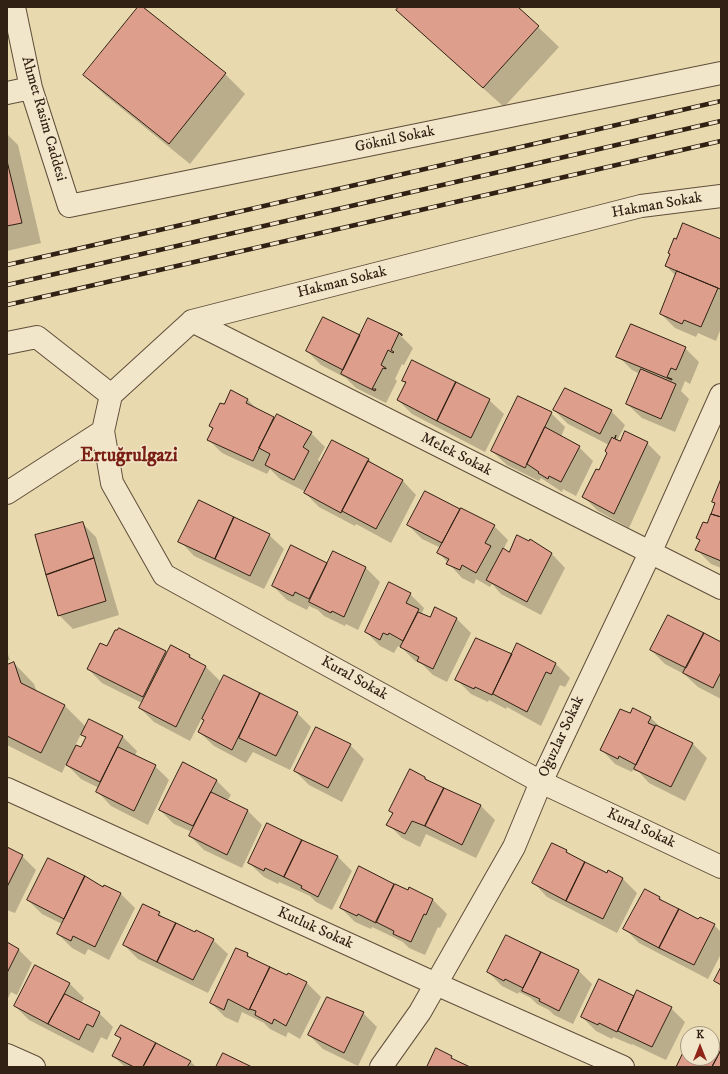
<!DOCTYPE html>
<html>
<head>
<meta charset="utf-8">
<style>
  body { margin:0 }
  #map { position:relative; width:728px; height:1074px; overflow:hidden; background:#e9d9ae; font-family:"IM FELL DW Pica",serif }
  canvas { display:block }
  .frame { position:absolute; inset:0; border:8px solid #312014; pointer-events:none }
  .north { position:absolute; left:680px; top:1026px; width:40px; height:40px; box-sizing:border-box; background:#f1e6ca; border:1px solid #a49781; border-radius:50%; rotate:0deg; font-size:11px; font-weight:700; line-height:16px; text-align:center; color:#312014 }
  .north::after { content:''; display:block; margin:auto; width:14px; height:18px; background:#8f2418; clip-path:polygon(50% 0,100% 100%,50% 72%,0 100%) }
</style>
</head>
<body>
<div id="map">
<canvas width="728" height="1074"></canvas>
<div class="frame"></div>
<div class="north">K</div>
</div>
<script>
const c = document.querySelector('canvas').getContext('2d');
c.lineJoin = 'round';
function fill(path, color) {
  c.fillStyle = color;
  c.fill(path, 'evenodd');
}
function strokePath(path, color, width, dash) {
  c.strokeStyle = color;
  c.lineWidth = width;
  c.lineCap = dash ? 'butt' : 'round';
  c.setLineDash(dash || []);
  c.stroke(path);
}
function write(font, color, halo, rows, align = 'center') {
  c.font = font + ' "IM FELL DW Pica",serif';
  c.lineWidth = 3;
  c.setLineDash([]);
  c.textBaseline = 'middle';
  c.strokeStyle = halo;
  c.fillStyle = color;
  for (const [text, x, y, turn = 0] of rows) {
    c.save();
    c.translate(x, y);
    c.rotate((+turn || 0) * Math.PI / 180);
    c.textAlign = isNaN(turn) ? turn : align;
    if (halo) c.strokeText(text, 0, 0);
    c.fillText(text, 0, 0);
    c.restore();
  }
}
const shadow = new Path2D(`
  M139,7H142L225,74L245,94L190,164L105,95L84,75Z
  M400,7H517L559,47L504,107L418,30L398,10Z
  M7,134L18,145L41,243L7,251Z
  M721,240V328L716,341L698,333L696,337L675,328L661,314L676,276L666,266L671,255Z
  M369,319L399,334L413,348L404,365L402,364L395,379L397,381L386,403L356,388L346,378L321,365L307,351L360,336Z
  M685,348L699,362L690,384L685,381L681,391L689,399L675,432L642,418L627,404L640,374L632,370L618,356Z
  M413,362L489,400L504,414L485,452L412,414L398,400L406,384L403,381Z
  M231,392L248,400L257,409L275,419L311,433L325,447L318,460L321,463L368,459L374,465L402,480L416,495L391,543L356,524L355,526L319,507L305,493L306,492L280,479L270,469L267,474L222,453L208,439L213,429L210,426L224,406Z
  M554,410L611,411L625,425L617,441L621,442L647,443L661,457L629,528L598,511L584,497L600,471L608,454L609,445L568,424Z
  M551,413L565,427L561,437L579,447L593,461L576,496L563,489L562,492L541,478L539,481L507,465L492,451Z
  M721,482V568L711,564L697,550L700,541L697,538L707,524L716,504L713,501Z
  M425,492L494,526L508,540L503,550L509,553H551L565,568L541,615L501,594L492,584L490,587L476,579L474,584L462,578L438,552L441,548L422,539L408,525Z
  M200,501L269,535L284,549L264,589L194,556L180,541Z
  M82,523L96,537L119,615L73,629L59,615Z
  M292,547L328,565L334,553L366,568L380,582L358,630L346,624L345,626L324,616L318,610L309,606L307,610L287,600L273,586Z
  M410,594L424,608L422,613L425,616L430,619L435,609L457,619L471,633L447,682L433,675L422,664L415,661L402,648L398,646L394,653L380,646L366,632Z
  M119,629L168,654L171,646L190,656L196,662L206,667L220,681L214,693L216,694L224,677L297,713L311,727L290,770L253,752L246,763L214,746L199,732L205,721L202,718L190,741L154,722L140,708L142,703L102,683L88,669L108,647Z
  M721,643V699L698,687L684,674L665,664L651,650Z
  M518,645L556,664L570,678L565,687L560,685L541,726L507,707L506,709L489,700L488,702L471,694L457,680L513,656Z
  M7,652L10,660H7Z
  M14,663L34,684L37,692L65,706L86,727L90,720L123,737L137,751L135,756L155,766L169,780L148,825L111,806L97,791L99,788L81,779L66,764L62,773L7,745V666ZM81,734L86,738L81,749L75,746Z
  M630,715L651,718L662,729L693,744L707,758L685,801L649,783L639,772L633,770L632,772L615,764L601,749Z
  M350,745L364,759L342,802L309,785L295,771Z
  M425,778L429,782L481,806L495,820L476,858L426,834L420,847L402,838L388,824L393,814L390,811Z
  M216,780L231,795L227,801L248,811L262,825L242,868L204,850L190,836L192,832L174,824L160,810Z
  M7,849L22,856L36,870L15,913L7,910Z
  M566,851L572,856L608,874L609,872L623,879L637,893L617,933L547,897L533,882Z
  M338,857L352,871L332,910L316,902L310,896L299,891L279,882L278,884L264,877L249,863Z
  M48,860L104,888L105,886L121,894L135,908L109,960L88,949L85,955L72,948L58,934L62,924L42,914L28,900Z
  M360,868L408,892L410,889L433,900L447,914L440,928L438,927L425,955L409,948L403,942L391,936L372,927L371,929L355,922L341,908Z
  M660,898L665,903L699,920L714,925L721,932V954L708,979L639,943L625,929Z
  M159,913L165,919L195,934L213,940L228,954L208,993L138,959L124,945Z
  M506,936L578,970L592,984L573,1024L554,1015L549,1010L537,1004L531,998L519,992L518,994L502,986L488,972Z
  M7,944L18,949L32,963L17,995L11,992L7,1000Z
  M247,954L253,960L288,977L307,983L321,997L300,1039L288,1032L286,1037L270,1029L264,1023L242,1012L238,1023L225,1017L211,1003Z
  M36,967L70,984L84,998L81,1003L99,1013L113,1027L107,1040L101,1037L93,1053L29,1020L15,1006Z
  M600,980L635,997L671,1008L685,1022L666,1060L632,1044V1045L613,1037L612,1039L596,1031L582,1017Z
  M363,1013L377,1027L358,1066L323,1049L309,1035Z
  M117,1035L190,1061L196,1067H125L113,1056L121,1040Z`);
const building = new Path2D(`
  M138,7H143L226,73L169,144L83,75Z
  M399,7H518L539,26L483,88L396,10Z
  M7,161L22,223L7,226Z
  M683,223L721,239V286L720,289L665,266L670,254L668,253L674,238L676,239Z
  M677,271L718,288L701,327L684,320L682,324L660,314Z
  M323,317L360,335L343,370L306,351Z
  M368,318L402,334V336L399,333L391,350L394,352L393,353L388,350L381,365L386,368V369L383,368L372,389H376L375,391L341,374Z
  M631,324L686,347L676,370L671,368L667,377L672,379V380L616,357Z
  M412,360L456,382L437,421L397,400L406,382L402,381Z
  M641,369L676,384L661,419L626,404Z
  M456,382L490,399L471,438L437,421Z
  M565,388L612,410L600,434L553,410Z
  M231,390L248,399L246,403L274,417L253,461L207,440L213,428L209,426L220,403L224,404Z
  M518,396L552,412L525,468L491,451Z
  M277,414L312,432L303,447L309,451L294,480L265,465L270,454L259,448Z
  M545,427L580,446L561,482L549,476L548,479L538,473L539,472L527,464Z
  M625,431L648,442L614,514L582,497L596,469L599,470L607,453L605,451L612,437L614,439L616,435L615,439L620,441Z
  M332,440L369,459L341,513L304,493Z
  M368,461L403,480L376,529L342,511Z
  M721,479V517L711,514L715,503L712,502Z
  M425,491L460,509L442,543L407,525Z
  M199,500L234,517L215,559L178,542Z
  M461,508L495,525L485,543L491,546L476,573L462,565L460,570L446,564L449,559L437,553Z
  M711,514L721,517V561L695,550L700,540L696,538L703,522L707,523Z
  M234,517L270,534L250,576L215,559Z
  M83,522L94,558L46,575L35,535Z
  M517,535L529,541L530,539L552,553L527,602L486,580L503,548L509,552Z
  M291,545L327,563L309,599L295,592L293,596L272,586Z
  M333,551L366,567L344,617L332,611L331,613L309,602Z
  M94,558L106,601L58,616L46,575Z
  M389,582L411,593L406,603L419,609L403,641L389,633L388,635L383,633L380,640L365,632Z
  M435,607L457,618L433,669L417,661L419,657L400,647L418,612L430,617Z
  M668,615L704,633L686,668L650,650Z
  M119,628L166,651L143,697L87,669L100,643L107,646L115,630H117Z
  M704,633L721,642V672L713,688L683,673Z
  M476,638L512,654L492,695L475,687L474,689L455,680Z
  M517,643L556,663L551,674L546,672L527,712L493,694Z
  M171,645L190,655L189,657L206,666L176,727L139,708Z
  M14,662L21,683L65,705L41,753L7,736V665Z
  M224,675L260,693L232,750L198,732L204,720L202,719Z
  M260,693L298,712L276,756L239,738Z
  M633,708L651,717L648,723L655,726L636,765L619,756L618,759L600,750L620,709L630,713Z
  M89,719L123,736L100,782L66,765L76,745L81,747L86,737L81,735Z
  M656,725L693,743L671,787L634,769Z
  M316,727L351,744L328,788L294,771Z
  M118,747L156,765L134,811L96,792Z
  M183,762L217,780L193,826L159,810Z
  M410,769L425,777V779L444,788L425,826L412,821L405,834L386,825L393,813L389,811Z
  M444,788L481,805L462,845L425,826Z
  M211,792L248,810L227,855L189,836Z
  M267,823L302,840L284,877L265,868L264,871L248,863Z
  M302,840L338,856L318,897L301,888L302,886L284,877Z
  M552,843L567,850L566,852L585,862L566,901L532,883Z
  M7,847L23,855L7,887Z
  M48,858L85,876L64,919L27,900Z
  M585,862L607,873L608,870L623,878L603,919L566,901Z
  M359,866L394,884L376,923L358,914L357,916L340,908Z
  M85,876L103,887L104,885L121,893L95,947L73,936L71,941L57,934Z
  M395,884L408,890L409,887L433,899L426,915L424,914L411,942L393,934L394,931L376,922Z
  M645,889L660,897L659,899L679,909L659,948L623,929Z
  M143,904L160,912L158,915L176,923L157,962L123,945Z
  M679,909L698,919L700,917L715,924L694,965L659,948Z
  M176,923L195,932L196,930L214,939L193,980L157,962Z
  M506,935L541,952L523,988L505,979L504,981L487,972Z
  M7,942L19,949L7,973Z
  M236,948L248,953L247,956L270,967L249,1010L228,999L224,1010L210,1003Z
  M541,952L579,970L559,1011L539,1001L540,999L522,991Z
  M35,965L70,983L48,1024L14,1006Z
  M270,967L287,975L288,973L307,982L286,1026L274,1019L272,1024L255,1015L256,1011L250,1009Z
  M721,967V985L714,981Z
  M599,979L634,996L617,1032L599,1023L598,1025L581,1017Z
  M637,990L672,1007L652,1047L618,1031Z
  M65,994L100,1012L93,1027L87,1024L79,1040L48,1024Z
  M327,997L364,1012L344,1053L308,1035Z
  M121,1025L156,1043L143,1067H134L112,1056L121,1038L115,1035Z
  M712,1039L721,1044V1050L712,1067H676L688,1042V1058H712Z
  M156,1043L191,1061L187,1067H143Z
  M436,1048L452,1056L451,1058L470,1067H427Z
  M721,1050V1067H712Z
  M223,1053L252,1067H216Z`);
const minor = new Path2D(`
  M14,7L31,88L69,206L721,73
  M7,93L31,88
  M192,321L721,588
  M7,343L37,337L111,395L192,321L641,206L721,196
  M111,395L103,431L112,483L164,575L541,782L721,867
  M7,493L103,431
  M7,789L436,984L623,1067
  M7,1055L34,1067
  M381,1067L420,1012L514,847L541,782L650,553L721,395`);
const rail = new Path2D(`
  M7,265L721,101
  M7,285L721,121
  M7,305L721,141`);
const streetNames = [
  ["Ahmet Rasim Caddesi",43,119,74],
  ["Göknil Sokak",395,140,-12],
  ["Hakman Sokak",657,206,-10],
  ["Hakman Sokak",342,283,-14],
  ["Melek Sokak",456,455,27],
  ["Kural Sokak",354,679,29],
  ["Oğuzlar Sokak",562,737,-65],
  ["Kural Sokak",641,829,25],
  ["Kutluk Sokak",315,929,24]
];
const districtNames = [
  ["Ertuğrulgazi",129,457]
];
fill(shadow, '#0003');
fill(building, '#dd9e8b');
strokePath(building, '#312014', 1);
strokePath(minor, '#5f4e3a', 24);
strokePath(minor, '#f1e6ca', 22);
strokePath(rail, '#312014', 4.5);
strokePath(rail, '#f1e6ca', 3, [9]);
write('15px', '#312014', '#f1e6ca', streetNames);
write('bold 19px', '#7a1f14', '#f1e6ca', districtNames);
</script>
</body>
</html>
